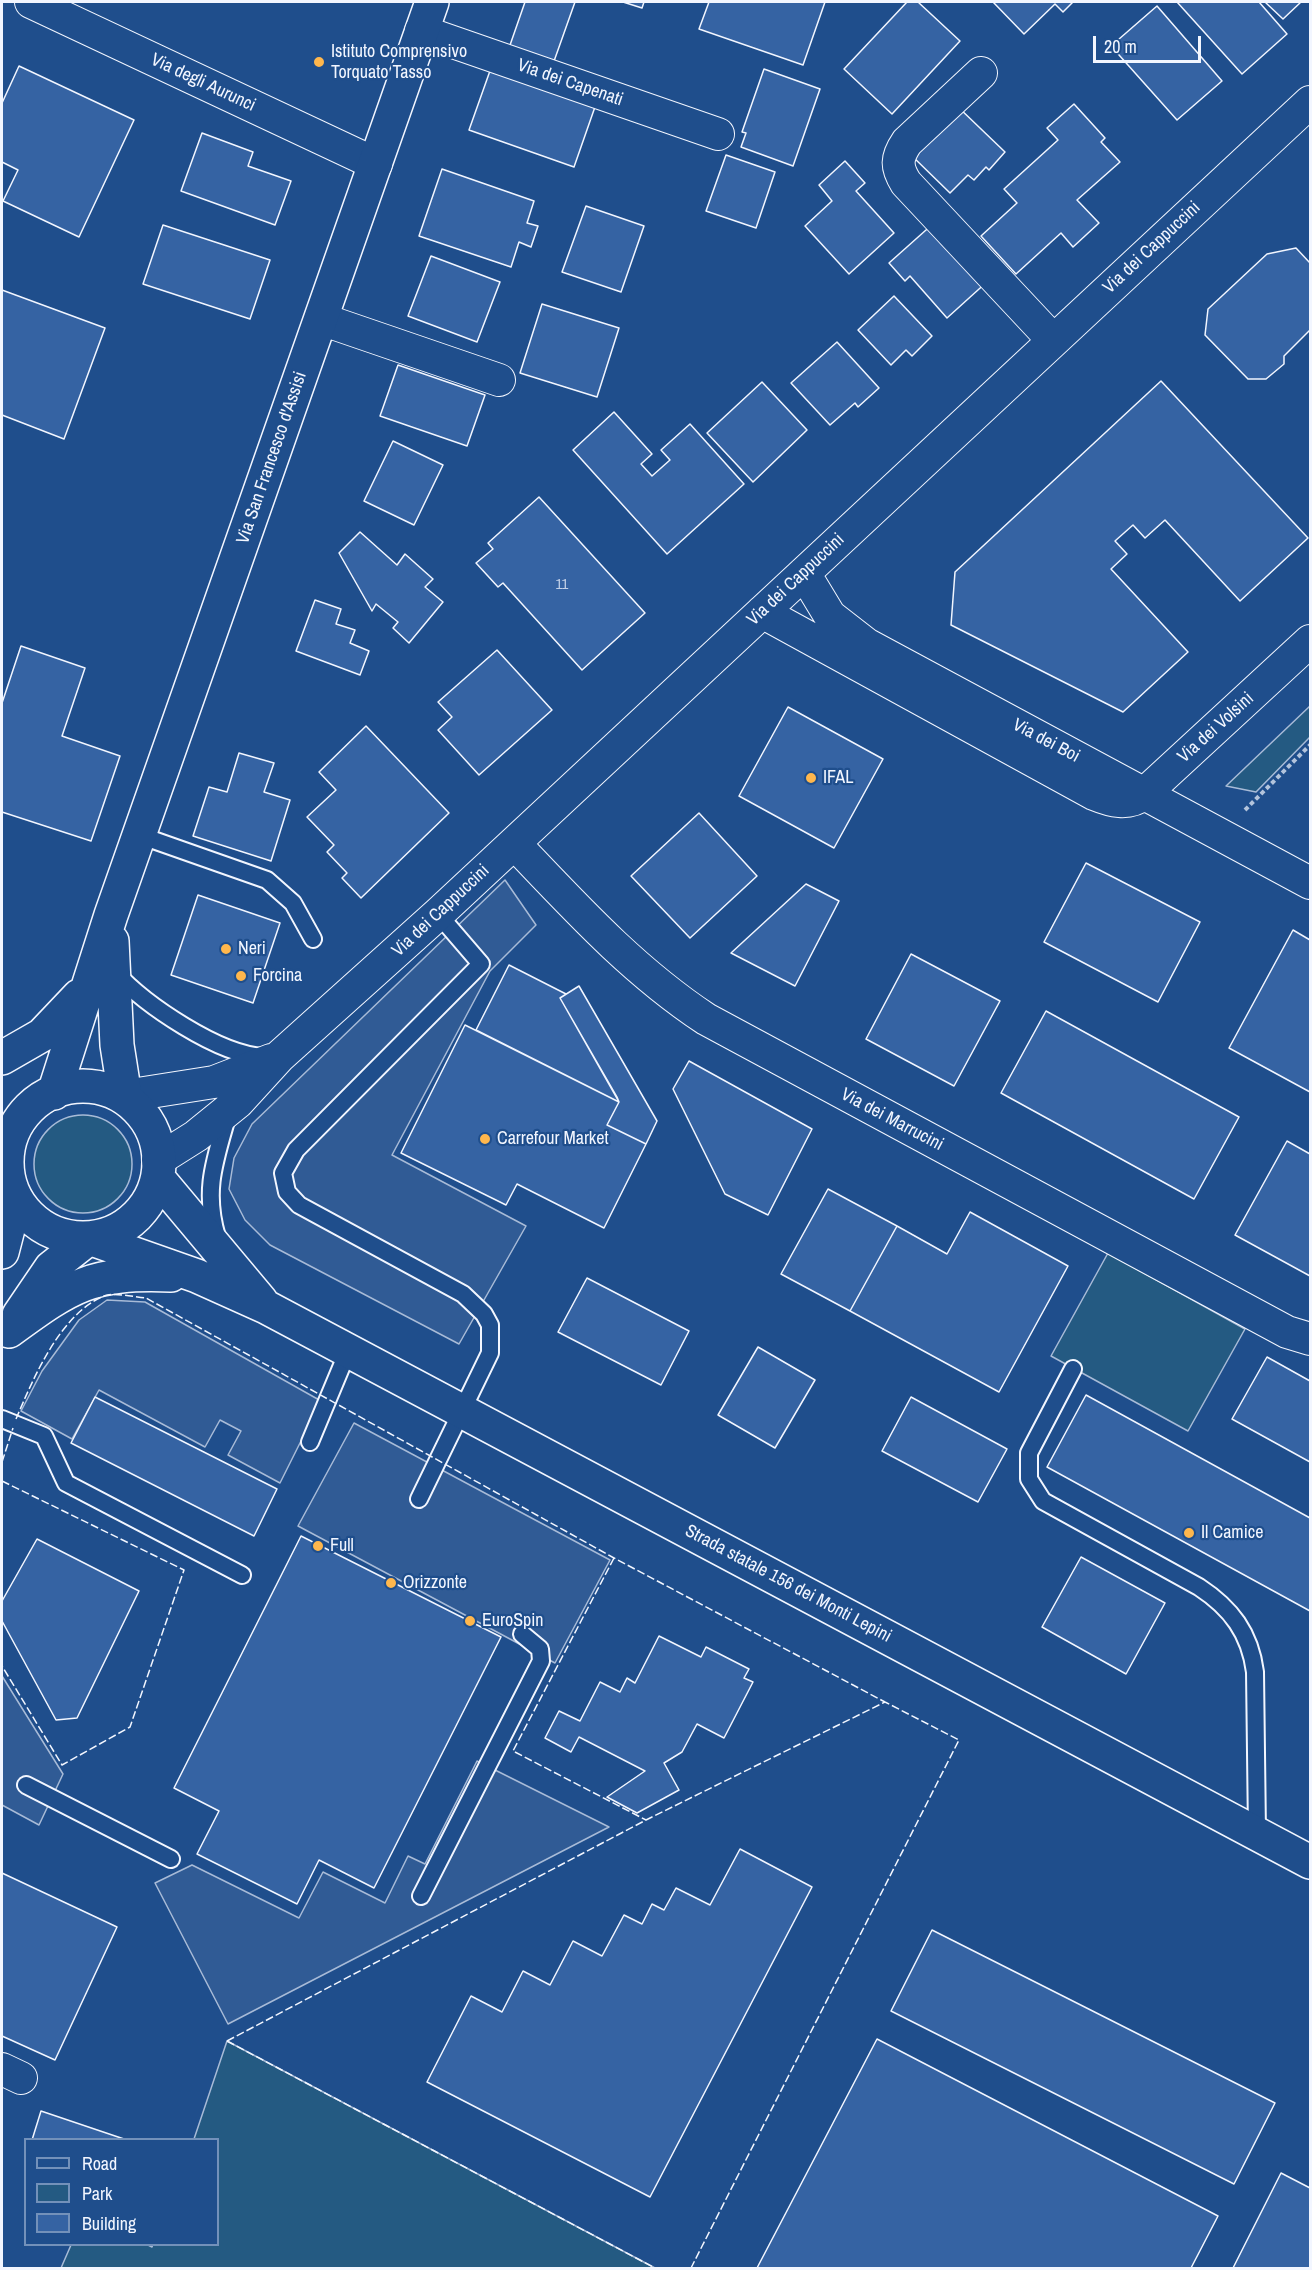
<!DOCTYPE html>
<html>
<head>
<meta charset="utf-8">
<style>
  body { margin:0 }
  #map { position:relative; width:1312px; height:2270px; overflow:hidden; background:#1f4e8c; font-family:"Archivo Narrow",sans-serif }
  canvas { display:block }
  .frame { position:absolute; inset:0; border:3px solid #f2f6ff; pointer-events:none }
  .legend { position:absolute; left:24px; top:2138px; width:195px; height:108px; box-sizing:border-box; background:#1f4e8c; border:2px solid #7391ba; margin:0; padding:8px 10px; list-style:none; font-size:18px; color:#f2f6ff }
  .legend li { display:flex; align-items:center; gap:12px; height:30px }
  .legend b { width:30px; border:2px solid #7391ba }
  .scale { position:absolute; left:1093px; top:36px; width:108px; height:27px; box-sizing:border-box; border:3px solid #f2f6ff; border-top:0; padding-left:8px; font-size:18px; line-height:21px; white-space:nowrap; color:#f2f6ff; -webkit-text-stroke:4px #1f4e8c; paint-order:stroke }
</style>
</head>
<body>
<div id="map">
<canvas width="1312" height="2270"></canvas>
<div class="frame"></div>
<ul class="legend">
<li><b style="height:8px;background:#1f4e8c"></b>Road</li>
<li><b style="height:16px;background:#245a82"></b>Park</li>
<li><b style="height:16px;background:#3563a3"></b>Building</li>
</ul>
<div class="scale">20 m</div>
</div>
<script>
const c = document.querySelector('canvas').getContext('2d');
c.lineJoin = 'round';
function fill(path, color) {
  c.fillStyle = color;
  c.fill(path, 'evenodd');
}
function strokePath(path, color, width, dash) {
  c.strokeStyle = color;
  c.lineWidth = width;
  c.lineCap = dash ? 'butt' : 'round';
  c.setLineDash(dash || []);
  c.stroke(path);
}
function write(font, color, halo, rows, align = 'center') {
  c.font = font + ' "Archivo Narrow",sans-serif';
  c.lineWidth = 4.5;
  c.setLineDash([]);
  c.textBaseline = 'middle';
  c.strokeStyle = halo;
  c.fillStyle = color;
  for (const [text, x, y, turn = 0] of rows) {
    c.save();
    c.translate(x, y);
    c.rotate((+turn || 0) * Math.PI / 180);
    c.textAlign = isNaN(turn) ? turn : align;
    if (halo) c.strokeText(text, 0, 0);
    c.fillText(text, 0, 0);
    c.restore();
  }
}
const green = new Path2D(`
  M1310,706V737L1256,792L1226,786Z
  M34 1164a49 49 0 1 1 98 0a49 49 0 1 1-98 0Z
  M1108,1253L1245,1329L1188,1431L1051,1356Z
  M227,2041L655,2268H61L71,2245L146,2244L152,2247L153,2244H218V2140L194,2139Z`);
const parking = new Path2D(`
  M505,880L536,925L490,971L392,1155L526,1226L459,1344L270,1245L245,1220L229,1189L234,1158L252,1124Z
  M107,1300L145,1302L321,1401L280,1483L228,1455L241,1431L220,1420L205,1447L99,1390L72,1439L21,1411L42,1371L79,1320Z
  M354,1423L610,1560L555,1663L298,1526Z
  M2,1676L63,1774L39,1825L2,1805Z
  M477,1761L609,1827L228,2024L155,1883L192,1865L299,1918L323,1872L385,1903L408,1856L425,1864Z`);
const building = new Path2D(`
  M525,2H575L553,64L509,48Z
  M623,2H644L642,8Z
  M709,2H825L803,65L699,29Z
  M907,2H918L960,41L892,114L844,69Z
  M993,2H1073L1063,12L1055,4L1024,34Z
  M1177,2H1259L1287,34L1242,74Z
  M1265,2H1301L1283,19Z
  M1157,6L1222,81L1177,120L1111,46Z
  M19,66L134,120L79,237L3,201L18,170L2,162V103Z
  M491,68L596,104L574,167L469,130Z
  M764,69L820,89L793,166L741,147L746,133L742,132Z
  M1074,104L1105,138L1101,142L1120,162L1077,200L1099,223L1073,247L1061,233L1016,274L981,236L1017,203L1004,189L1058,140L1047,128Z
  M956,105L1005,152L989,170L986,167L974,180L968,175L950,193L909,153Z
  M202,133L253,152L248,166L291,181L275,225L181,191Z
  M726,155L775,172L756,228L706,211Z
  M845,161L865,183L856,191L894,233L849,274L805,226L832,201L819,185Z
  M442,169L534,201L527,223L538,226L531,247L519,242L511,267L419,236Z
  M586,206L644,226L621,292L562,272Z
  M935,222L989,280L947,318L910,276L905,281L889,263Z
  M163,225L270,260L250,319L143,284Z
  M1296,248L1310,263V330L1284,356V364L1266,379H1248L1205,335L1208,309L1267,254Z
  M431,256L500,282L477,342L408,316Z
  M2,290L105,328L64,439L2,415Z
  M894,296L932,336L912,356L906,350L891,365L858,330Z
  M542,304L619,328L597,397L520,373Z
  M837,342L879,388L858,407L855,403L830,425L791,383Z
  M398,365L485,395L467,446L380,416Z
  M1161,381L1308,538L1240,601L1165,520L1145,538L1133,525L1115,541L1127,554L1111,569L1188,652L1123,712L951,625L955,572Z
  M762,382L807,430L753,482L707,433Z
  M614,412L652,454L641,464L652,476L670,460L661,450L690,424L744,484L667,554L573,450Z
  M393,441L443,465L414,525L364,501Z
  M539,497L645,613L582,670L503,583L498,587L476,563L493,549L488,543Z
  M360,532L397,565L405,554L433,579L425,587L443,602L409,643L393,628L398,622L376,604L372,611L339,553Z
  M315,600L341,609L336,624L355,630L350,643L369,651L360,675L296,651Z
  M21,646L85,668L62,736L120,756L91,841L2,812V703Z
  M497,650L552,710L479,775L438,730L452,717L438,702Z
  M788,707L883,759L834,848L739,796Z
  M366,726L449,813L361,898L342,878L347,873L327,852L334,845L307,817L336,790L319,772Z
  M239,753L274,763L264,792L290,800L271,861L193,836L209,787L227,792Z
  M699,813L757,876L690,938L631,876Z
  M1086,863L1200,922L1158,1002L1044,942Z
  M806,884L839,901L795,986L731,953Z
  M198,895L280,923L253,1003L171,975Z
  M1293,930L1310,940V1092L1229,1048Z
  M911,954L1000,1001L954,1086L866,1039Z
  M509,965L566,994L560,998L619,1102L476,1030Z
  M579,986L657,1121L646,1144L607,1125L619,1102L617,1097L560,998Z
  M1046,1011L1239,1117L1194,1199L1001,1093Z
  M465,1025L619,1102L607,1125L646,1144L604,1228L517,1184L506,1205L401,1153Z
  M689,1061L812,1129L768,1215L725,1194L673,1089Z
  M1287,1141L1310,1154V1276L1235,1235Z
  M828,1189L897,1226L850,1311L781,1274Z
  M970,1212L1068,1266L999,1392L850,1311L897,1226L947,1254Z
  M587,1278L689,1331L661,1385L558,1332Z
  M758,1347L815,1380L775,1448L718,1415Z
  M1267,1357L1310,1381V1462L1232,1419Z
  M1086,1395L1310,1518V1611L1047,1467Z
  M95,1397L277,1489L254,1536L71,1443Z
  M911,1397L1007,1449L978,1502L882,1451Z
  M301,1536L501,1637L374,1888L319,1860L297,1904L197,1854L219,1811L174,1788Z
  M37,1539L139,1591L77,1718L56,1720L2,1621V1601Z
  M1081,1557L1165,1603L1126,1674L1042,1627Z
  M659,1636L701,1657L706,1647L749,1669L744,1678L753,1682L724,1738L697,1724L682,1752L664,1763L679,1790L637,1813L607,1797L645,1771L579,1737L571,1752L545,1738L559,1711L580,1721L600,1682L620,1692L627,1678L635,1683Z
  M740,1849L812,1887L650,2197L427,2082L471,1996L502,2012L523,1971L550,1985L573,1941L602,1956L624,1915L642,1924L652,1904L664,1910L676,1888L710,1905Z
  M2,1873L117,1927L55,2060L2,2036Z
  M932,1930L1275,2103L1234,2184L891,2011Z
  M877,2039L1218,2216L1191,2268H757Z
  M41,2111L127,2140H32Z
  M1281,2173L1310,2188V2268H1233Z`);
const path = new Path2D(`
  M1245,810L1310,745`);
const lane = new Path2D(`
  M139,835L267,880L293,903L313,939
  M115,972C145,1005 219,1055 264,1057
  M217,1237C203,1190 215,1160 228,1114
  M1073,1369L1029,1453V1479L1043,1501L1199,1587C1231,1608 1250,1633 1255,1672L1257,1833
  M2,1419L44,1436L66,1483L242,1575
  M310,1442L348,1351
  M419,1499L490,1353V1325L484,1314L463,1294L299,1205L287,1192L283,1173L296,1150L481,964L438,914
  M26,1785L171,1859
  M421,1896L541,1661L540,1649L522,1634`);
const street = new Path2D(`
  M31,2L376,164
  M421,31L718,134
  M981,73L907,142C896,158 896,167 906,183L1053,340
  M321,319L499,380
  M804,573L830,616L866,644L1310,883
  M762,612L1094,794C1111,801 1128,806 1144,794L1310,641
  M514,843C575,907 632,970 706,1019L1287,1332L1310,1339
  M125,1096L214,1082L271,1060
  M158,1160L196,1136L238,1102L280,1056L438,914L1310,102
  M2,2069L21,2078`);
const secondary = new Path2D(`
  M112,941L117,1045L125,1096
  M2,1058L42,1035L79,996
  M7 1162a76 76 0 1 1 152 0a76 76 0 1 1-152 0Z
  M54,1093L111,915L432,2
  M158,1178L261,1301
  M89,1238L197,1276L266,1307L1310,1862
  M2,1252L16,1198
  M19,1315L51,1268L89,1238
  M9,1331C72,1285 91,1272 171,1275`);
const fence = new Path2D(`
  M16,1419C33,1379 60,1314 104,1296C114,1292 134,1297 146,1298L614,1558L885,1702
  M2,1462L13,1428
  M2,1481L184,1570L130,1727L62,1765L2,1666
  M614,1558L513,1751L646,1820
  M227,2041L646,1820L885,1702L959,1740L691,2268
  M227,2041L655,2268`);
const markers = [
  [319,62,6,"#ffb74d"],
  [811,778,6,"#ffb74d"],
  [226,949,6,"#ffb74d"],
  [241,976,6,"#ffb74d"],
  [485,1139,6,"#ffb74d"],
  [1189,1533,6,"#ffb74d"],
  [318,1546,6,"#ffb74d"],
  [391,1583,6,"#ffb74d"],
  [470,1621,6,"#ffb74d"]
];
const numberNames = [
  ["11",562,585]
];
const poiNames = [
  ["Istituto Comprensivo",331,52],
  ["Torquato Tasso",331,73],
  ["IFAL",823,778],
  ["Neri",238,949],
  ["Forcina",253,976],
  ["Carrefour Market",497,1139],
  ["Il Camice",1201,1533],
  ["Full",330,1546],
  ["Orizzonte",403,1583],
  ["EuroSpin",482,1621]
];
const streetNames = [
  ["Via degli Aurunci",203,83,25],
  ["Via dei Capenati",570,83,19],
  ["Via dei Cappuccini",1152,248,-43],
  ["Via San Francesco d'Assisi",272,458,-71],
  ["Via dei Cappuccini",796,580,-43],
  ["Via dei Volsini",1216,728,-42],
  ["Via dei Boi",1046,741,28],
  ["Via dei Cappuccini",441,911,-43],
  ["Via dei Marrucini",892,1120,28],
  ["Strada statale 156 dei Monti Lepini",788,1584,28]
];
fill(green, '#245a82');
strokePath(green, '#a8bbd7', 1.5);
fill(parking, '#305b95');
strokePath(parking, '#a8bbd7', 1.5);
fill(building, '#3563a3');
strokePath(building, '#f2f6ff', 1.5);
strokePath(lane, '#f2f6ff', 20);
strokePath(street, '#f2f6ff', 34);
strokePath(secondary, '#f2f6ff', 36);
strokePath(path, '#b3c4dc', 4, [4.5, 3]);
strokePath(lane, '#1f4e8c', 16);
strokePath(street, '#1f4e8c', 32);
strokePath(secondary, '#1f4e8c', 33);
strokePath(fence, '#f2f6ff', 1.5, [8, 3]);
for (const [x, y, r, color] of markers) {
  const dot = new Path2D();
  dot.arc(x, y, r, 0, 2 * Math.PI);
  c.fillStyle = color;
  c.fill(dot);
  strokePath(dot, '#1f4e8c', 2);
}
write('15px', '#c3d1e8', null, numberNames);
write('18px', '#f2f6ff', '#1f4e8c', poiNames, 'left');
write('18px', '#f2f6ff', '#1f4e8c', streetNames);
</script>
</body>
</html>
